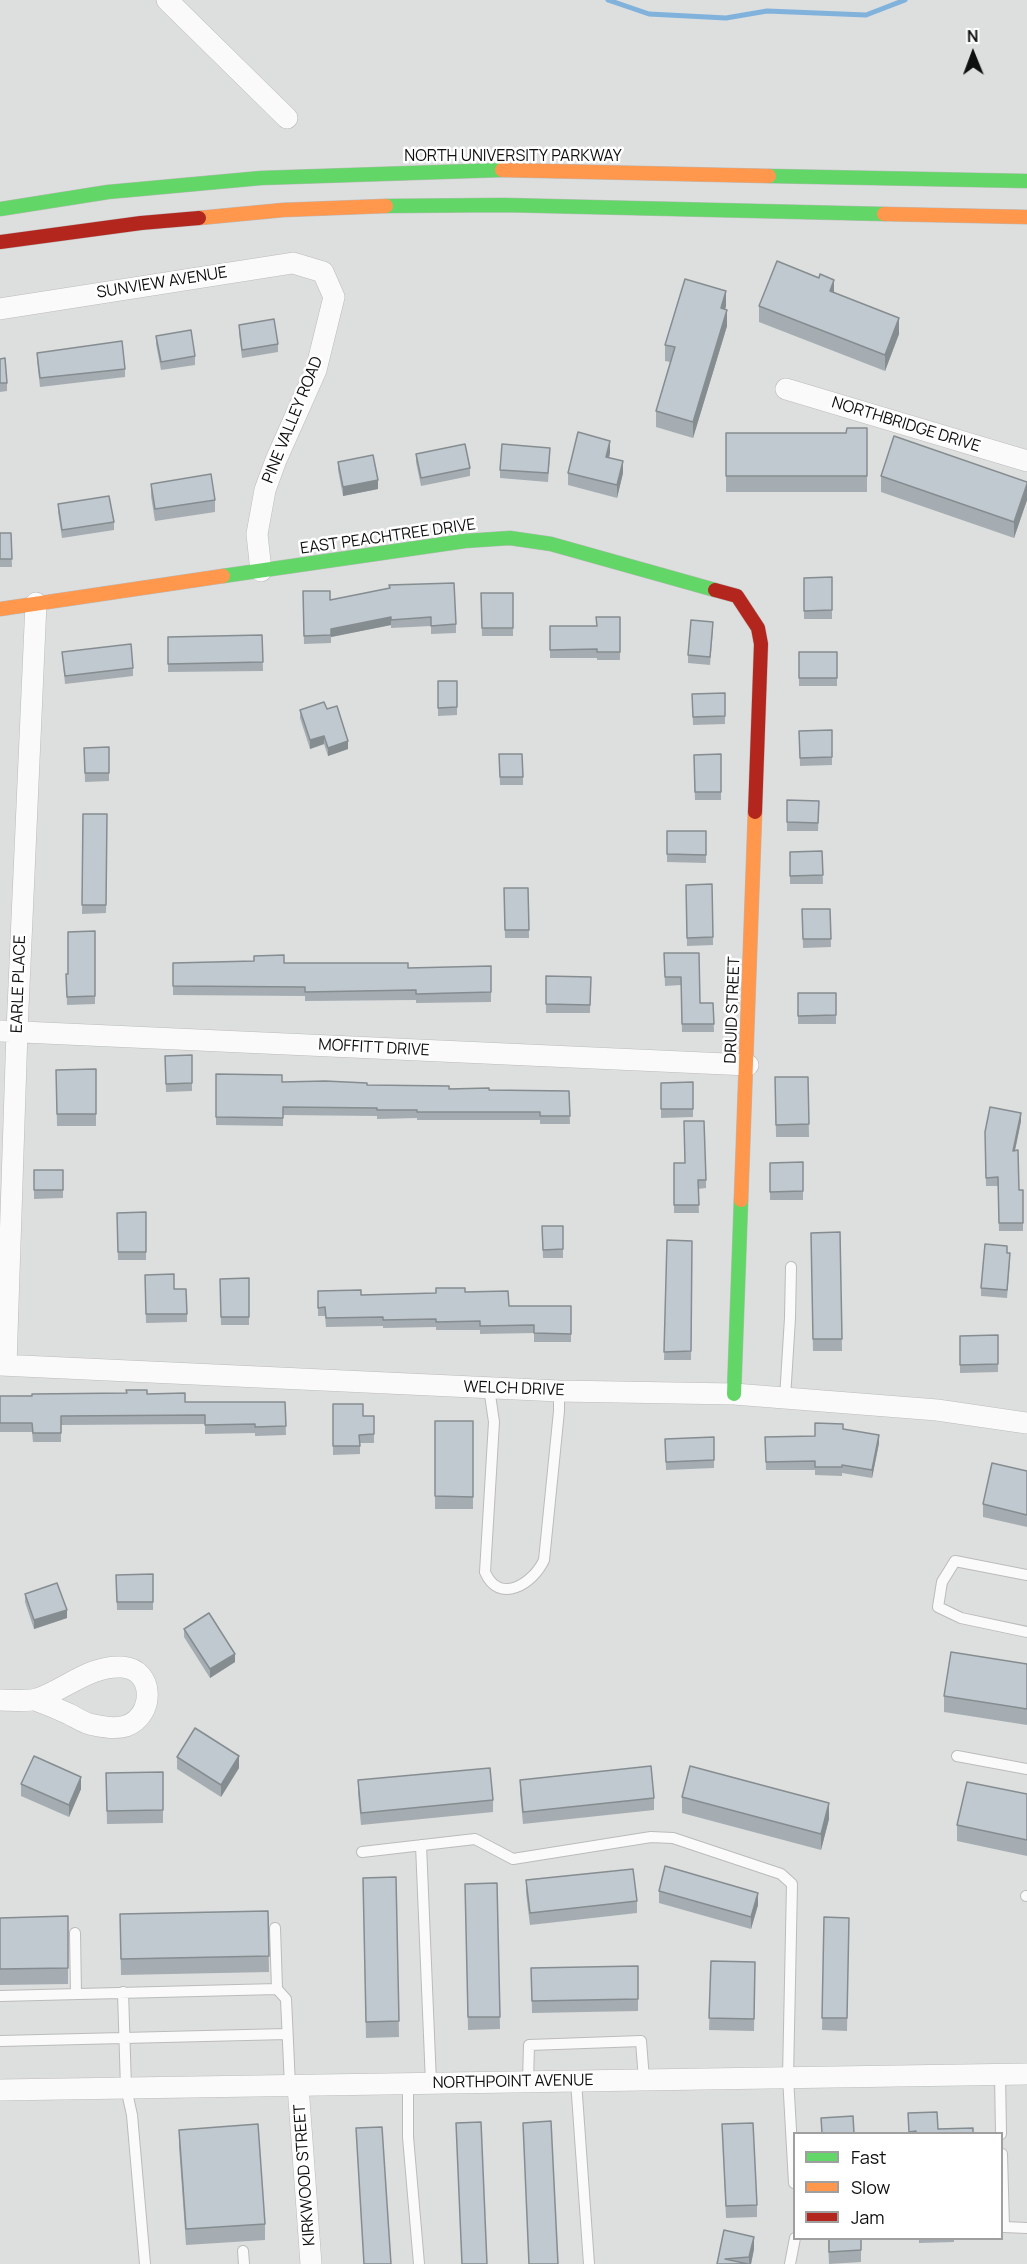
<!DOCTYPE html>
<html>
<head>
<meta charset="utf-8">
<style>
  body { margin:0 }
  #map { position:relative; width:1027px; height:2264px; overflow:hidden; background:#dddede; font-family:Manrope,sans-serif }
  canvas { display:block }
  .legend { position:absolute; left:793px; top:2132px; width:210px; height:108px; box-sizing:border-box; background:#fff; border:2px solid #9f9f9f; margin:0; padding:8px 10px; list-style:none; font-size:18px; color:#0e0f0f }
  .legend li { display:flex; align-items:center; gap:12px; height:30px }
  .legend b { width:30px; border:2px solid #9f9f9f }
  .north { position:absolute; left:943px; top:24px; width:60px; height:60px; -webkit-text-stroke:4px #fff; paint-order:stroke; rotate:359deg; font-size:16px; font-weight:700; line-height:24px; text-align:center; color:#0e0f0f }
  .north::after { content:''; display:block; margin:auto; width:21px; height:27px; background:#0e0f0f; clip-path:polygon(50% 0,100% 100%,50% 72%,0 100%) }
</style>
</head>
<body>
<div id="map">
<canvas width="1027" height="2264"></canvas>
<ul class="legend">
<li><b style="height:8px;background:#63d668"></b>Fast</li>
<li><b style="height:8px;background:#ff974d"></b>Slow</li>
<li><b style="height:8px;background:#b3261e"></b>Jam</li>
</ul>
<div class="north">N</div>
</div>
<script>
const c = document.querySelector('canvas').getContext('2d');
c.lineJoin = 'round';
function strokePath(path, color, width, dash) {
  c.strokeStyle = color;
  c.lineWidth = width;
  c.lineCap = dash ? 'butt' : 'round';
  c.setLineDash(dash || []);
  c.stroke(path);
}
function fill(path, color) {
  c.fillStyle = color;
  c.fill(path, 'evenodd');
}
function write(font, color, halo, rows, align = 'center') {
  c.font = font + ' Manrope,sans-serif';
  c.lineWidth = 5;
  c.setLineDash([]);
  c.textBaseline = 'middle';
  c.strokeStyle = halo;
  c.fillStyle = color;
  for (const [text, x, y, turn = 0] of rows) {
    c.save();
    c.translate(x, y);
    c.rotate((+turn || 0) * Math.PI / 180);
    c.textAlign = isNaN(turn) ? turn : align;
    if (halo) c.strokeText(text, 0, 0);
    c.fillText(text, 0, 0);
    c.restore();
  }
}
const stream = new Path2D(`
  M608,0L649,14L726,18L767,11L866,15L905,0`);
const lane = new Path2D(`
  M489,1388L494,1422L485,1572C499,1605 533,1584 544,1560L559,1411V1391
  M785,1398L790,1318L791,1267
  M1027,1575L955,1561L942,1582L938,1607L961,1618L1027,1632
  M957,1756L1027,1769
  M421,1845L431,2083
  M362,1852L475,1839L513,1859L651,1837L673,1838L781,1874L792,1884L788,2077L794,2183
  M1026,1896H1027
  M275,1928L277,1989
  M75,1933L76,1994
  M123,1992L126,2088L132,2115L145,2264
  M0,1996L277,1989L286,1999L290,2086
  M0,2041L287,2034
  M1000,2074L1001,2134
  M576,2081L589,2264
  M528,2082L529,2045L641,2041L644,2080
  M408,2084V2137L419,2264
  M1002,2154L1004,2227L1027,2228
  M243,2251L244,2264
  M790,2264L795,2238`);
const street = new Path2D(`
  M167,0L287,118
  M0,309L293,263L323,272L334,297L316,370L276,460L265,490L257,534L261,571
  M786,389L1027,461
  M0,1031L748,1065
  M0,1365L559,1391L734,1394L937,1410L1027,1423
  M6,1365L17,1031L36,603
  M0,1700C11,1700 26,1702 37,1699C66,1689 90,1665 122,1667C155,1669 155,1716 126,1726C117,1729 103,1727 94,1725C85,1724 77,1718 69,1714C58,1709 46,1704 35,1700
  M298,2086L311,2264
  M0,2090L1027,2074`);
const fast = new Path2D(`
  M769,176L1027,181
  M386,206L504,205L884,214
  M0,209L108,192L261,178L502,170
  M223,576L465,541L510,538L551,544L715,590
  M734,1394L741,1200`);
const slow = new Path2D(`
  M502,170L769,176
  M884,214L1027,217
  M199,218L283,210L386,206
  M0,609L223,576
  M741,1200L755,812`);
const jam = new Path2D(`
  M0,242L141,223L199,218
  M715,590L737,596L758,628L761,644L755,812`);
const wall = new Path2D(`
  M834,292L899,334L885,371L759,322V306Z
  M726,306L725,309L727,326L693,438L656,427V411L670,362L665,361V345Z
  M239,325L278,344V352L242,358L239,333Z
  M156,336L195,356V365L161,370L156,344Z
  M37,353L125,369V377L40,387L37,361Z
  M0,359L7,383V391L0,392Z
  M867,428V492H726V433H846Z
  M610,453L609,458L623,473L617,498L568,485V473Z
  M416,454L470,468V476L421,486L416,462Z
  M550,456L548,482L500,478V470Z
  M338,462L378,489L343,496L338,470Z
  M881,476L1027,482V500L1014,538L881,492Z
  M151,484L215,500V512L155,521L151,496Z
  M58,504L114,522V530L62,538L58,512Z
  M0,533H11L12,567H0Z
  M832,577V619H804V578Z
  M390,588L456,624V633L431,634V626L391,628V625L331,637V643L304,644L303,591L330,600Z
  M481,593H513V636H482Z
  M620,617V660H597V658H550V626H596Z
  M713,630L710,665L688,663V655Z
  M262,635L263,671L168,672V637Z
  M62,652L133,668V676L65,684Z
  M799,652H837V686H799Z
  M438,681H457V715L438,716Z
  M725,693V724L693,725L692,694Z
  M327,709L348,749L328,756L324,744L310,749L300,718V710Z
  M832,730V765L800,766L799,731Z
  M109,747V781L85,782L84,748Z
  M499,754L523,777V785H500Z
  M721,754V800H695L694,755Z
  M787,800L819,801L818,831H787Z
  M83,814H107L106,913L82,914Z
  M667,831H706V863L667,862Z
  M822,851L823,884H790V852Z
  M686,885L713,937V945L687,946Z
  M504,888H528L529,938H505Z
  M802,909H830L831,947L803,948Z
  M95,931V1004L67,1005L66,974H68Z
  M664,953L700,1003H713L714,1032H682L681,985L665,986Z
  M173,963H284L408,968L491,966V1002L416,1003V1000L305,1001V996L173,995Z
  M546,976L591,977L590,1013H546Z
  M798,993L836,1015V1024H798Z
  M192,1055V1091L166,1092L165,1056Z
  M96,1069V1126H57L56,1070Z
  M216,1074L282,1082L489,1090L569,1091L570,1124H540V1120H417V1118L377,1119V1116L283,1115V1126L216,1125Z
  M775,1077H808L809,1137H776Z
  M661,1083L693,1109V1117L661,1118Z
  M1021,1121L1015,1151L1019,1190H1023V1231H999L998,1186H986L985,1132Z
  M803,1162V1200H770V1163Z
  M674,1163L706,1180V1188L698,1189L699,1213H674Z
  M34,1170H63V1198L34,1199Z
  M146,1212V1260H118L117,1213Z
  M542,1226L563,1249V1258H543Z
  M840,1232L842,1351H813L811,1233Z
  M667,1240L692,1241L691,1360H664Z
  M1007,1253L1010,1261L1007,1298L981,1296V1288Z
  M145,1275L174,1289L187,1314V1322L146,1323Z
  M249,1278V1325H221L220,1279Z
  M318,1291L361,1295L465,1292L509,1306H571V1342H534V1333L480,1334V1330H436V1327L383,1328V1326L326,1327L325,1316H318Z
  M960,1336L998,1364V1372L960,1373Z
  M147,1394L185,1402H285L286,1435L255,1436V1433L205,1434V1424L61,1425V1442H33L32,1432H0V1396Z
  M333,1404L363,1416H374V1443H360V1454L333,1455Z
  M435,1421H473V1509H435Z
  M843,1429L879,1443L872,1478L842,1473V1476L815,1475V1470H766L765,1437L815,1436Z
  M714,1437V1468L666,1470L665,1439Z
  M1027,1471V1527L983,1517V1504Z
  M116,1575L153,1602V1610H117Z
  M25,1594L67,1618L34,1629L25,1602Z
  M184,1629L235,1662L210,1678L184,1637Z
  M1027,1664V1725L944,1712V1696Z
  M177,1757L239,1768L221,1797L177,1769Z
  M163,1772V1823L107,1824L106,1773Z
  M358,1780L493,1800V1812L361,1825L358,1793Z
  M520,1780L654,1798V1810L523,1824L520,1792Z
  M21,1784L81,1789L69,1817L21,1796Z
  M1027,1794V1856L957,1841V1825Z
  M682,1797L829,1819L821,1850L682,1813Z
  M396,1877L399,2037L366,2038L363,1878Z
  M526,1880L637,1901V1913L530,1925L526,1893Z
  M497,1883L500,2029L468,2030L465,1884Z
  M659,1891L758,1905L751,1929L659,1903Z
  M268,1911L269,1972L121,1975L120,1914Z
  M68,1916V1984L0,1985V1918Z
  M824,1917L849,1918L847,2031L822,2030Z
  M711,1961L755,1962L754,2031L709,2030Z
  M638,1966V2011L532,2013L531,1968Z
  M456,2123L487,2264H462Z
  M523,2123L558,2264H529Z
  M722,2124L757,2205V2217L726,2218Z
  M356,2128L391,2264H364Z
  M179,2130L265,2224V2240L186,2245L179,2146Z
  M724,2230L754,2249L751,2264H717Z
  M828,2238H861V2262L829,2264Z
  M919,2238H954V2242L919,2243Z`);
const shadedWall = new Path2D(`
  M834,280V296L830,291Z
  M726,291V306L721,324V308Z
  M727,310V326L693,438V422Z
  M899,318V334L885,371V355Z
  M610,441V453L606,469V457Z
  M623,461V473L617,498V485Z
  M378,480V489L343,496V487Z
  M1027,484V500L1014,538V522Z
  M391,617V625L331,637V629Z
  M324,736V744L310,749V740Z
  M348,741V749L328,756V748Z
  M1021,1113V1121L1013,1159V1151Z
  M879,1435V1443L872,1478V1470Z
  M67,1610V1618L34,1629V1620Z
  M235,1654V1662L210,1678V1669Z
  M239,1756V1768L221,1797V1785Z
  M81,1777V1789L69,1817V1805Z
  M829,1803V1819L821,1850V1834Z
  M758,1893V1905L751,1929V1917Z
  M754,2237V2249L751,2264H749V2257Z`);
const building = new Path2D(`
  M777,261L819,278L820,274L834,280L830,291L899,318L885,355L759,306Z
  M685,279L726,291L721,308L727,310L693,422L656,411L675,347L665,345Z
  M274,319L278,344L242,350L239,325Z
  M191,330L195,356L161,362L156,336Z
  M122,341L125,369L40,378L37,353Z
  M5,358L7,383H0V359Z
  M847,428H867V476H726V433H846Z
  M578,432L610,441L606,457L623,461L617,485L568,473Z
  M894,436L1027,482V484L1014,522L881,476Z
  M465,444L470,468L421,478L416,454Z
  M502,444L550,448L548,473L500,470Z
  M373,455L378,480L343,487L338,462Z
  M211,474L215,500L155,509L151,484Z
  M109,496L114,522L62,530L58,504Z
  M0,533H11L12,559H0Z
  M832,577V610L804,611V578Z
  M454,583L456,624L431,626V617L391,620V617L331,629V635L304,636L303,591H330V600L390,588L389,585Z
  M481,593H513V628H482Z
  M596,617H620V652H597V649L550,650V626H597Z
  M691,620L713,622L710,657L688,655Z
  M262,635L263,662L168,664V637Z
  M131,644L133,668L65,676L62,652Z
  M799,652H837V678H799Z
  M438,681H457V707L438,708Z
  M725,693V716L693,717L692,694Z
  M324,702L327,709L337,706L348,741L328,748L324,736L310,740L300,710Z
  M832,730V757L800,758L799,731Z
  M109,747V773H85L84,748Z
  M499,754H522L523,777H500Z
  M721,754V792H695L694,755Z
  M787,800L819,801L818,823L787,822Z
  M83,814H107L106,905H82Z
  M667,831H706V855L667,854Z
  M822,851L823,875L790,876V852Z
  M712,884L713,937L687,938L686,885Z
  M504,888H528L529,930H505Z
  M802,909H830L831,939H803Z
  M95,931V996L67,997L66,974H68V932Z
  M664,953H699L700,1003H713L714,1024H682L681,977H665Z
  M284,955V963H408V968L491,966V992L416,994V990L305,992V987L173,986V963L254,961V956Z
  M546,976L591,977L590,1005L546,1004Z
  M798,993H836V1015L798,1016Z
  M192,1055V1083L166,1084L165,1056Z
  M96,1069V1114H57L56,1070Z
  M216,1074L282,1075V1082L325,1081L367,1083V1085L449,1086V1089L489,1088V1090L569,1091L570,1116H540V1112H417V1110H377V1108L283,1107V1118L216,1117Z
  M775,1077H808L809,1124L776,1125Z
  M693,1082V1109H661V1083Z
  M990,1107L1021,1113L1013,1151L1018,1150L1019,1190H1023V1223H999L998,1177L986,1178L985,1132Z
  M684,1121H704L706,1180H698L699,1205H674V1163H685Z
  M803,1162V1191L770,1192V1163Z
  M34,1170H63V1190H34Z
  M146,1212V1252H118L117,1213Z
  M542,1226H563V1249L543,1250Z
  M840,1232L842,1339H813L811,1233Z
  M667,1240L692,1241L691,1351L664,1352Z
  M985,1244L1007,1246V1253H1010L1007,1290L981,1288Z
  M174,1274V1289H186L187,1314H146L145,1275Z
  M249,1278V1317H221L220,1279Z
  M436,1288H465V1292L508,1291L509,1306H571V1334L534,1333V1325L480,1326V1321L436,1322V1319L383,1320V1317L326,1318L325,1307L318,1308V1291L361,1290V1295L436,1293Z
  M998,1335V1364L960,1365V1336Z
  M126,1390H147V1394L185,1393V1402H285L286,1426L255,1427V1424L205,1425V1415L61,1416V1433H33L32,1423H0V1396H32V1394L127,1393Z
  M333,1404H363V1416H374V1434L359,1435L360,1446H333Z
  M435,1421H473V1497L435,1496Z
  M815,1423L843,1424V1429L879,1435L872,1470L842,1465V1467H815V1461L766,1462L765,1437L815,1436Z
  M714,1437V1460L666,1462L665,1439Z
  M992,1463L1027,1471V1515L983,1504Z
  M153,1574V1602H117L116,1575Z
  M57,1583L67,1610L34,1620L25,1594Z
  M209,1613L235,1654L210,1669L184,1629Z
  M951,1652L1027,1664V1709L944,1696Z
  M195,1728L239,1756L221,1785L177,1757Z
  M34,1756L81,1777L69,1805L21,1784Z
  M651,1766L654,1798L523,1812L520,1780Z
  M690,1766L829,1803L821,1834L682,1797Z
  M490,1768L493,1800L361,1813L358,1780Z
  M163,1772V1810L107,1811L106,1773Z
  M967,1782L1027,1794V1840L957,1825Z
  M665,1866L758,1893L751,1917L659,1891Z
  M633,1869L637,1901L530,1913L526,1880Z
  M396,1877L399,2021L366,2022L363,1878Z
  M497,1883L500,2017H468L465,1884Z
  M268,1911L269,1956L121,1959L120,1914Z
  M68,1916V1968L0,1969V1918Z
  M824,1917L849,1918L847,2018H822Z
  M711,1961L755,1962L754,2019L709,2018Z
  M638,1966V1999L532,2001L531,1968Z
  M937,2112L938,2129L973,2128V2133H916V2131L909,2132L908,2113Z
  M853,2116L854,2133H822L821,2118Z
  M551,2121L558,2264H529L523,2123Z
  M481,2122L487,2264H462L456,2123Z
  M753,2123L757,2205L726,2206L722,2124Z
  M258,2124L265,2224L186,2229L179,2130Z
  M382,2127L391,2264H364L356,2128Z
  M724,2230L754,2237L749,2257L725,2259L748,2264H717Z
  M829,2238H861V2250L829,2252Z`);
const streetNames = [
  ["NORTH UNIVERSITY PARKWAY",513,157],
  ["SUNVIEW AVENUE",162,283,-9],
  ["PINE VALLEY ROAD",293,420,-68],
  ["NORTHBRIDGE DRIVE",906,425,17],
  ["EAST PEACHTREE DRIVE",388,537,-8],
  ["EARLE PLACE",19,984,-88],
  ["DRUID STREET",733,1010,-88],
  ["MOFFITT DRIVE",374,1048,3],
  ["WELCH DRIVE",514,1389,2],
  ["NORTHPOINT AVENUE",513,2082,-1],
  ["KIRKWOOD STREET",305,2175,-94]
];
strokePath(stream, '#81b2dc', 5);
strokePath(lane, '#bbb', 12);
strokePath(street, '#bbb', 22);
strokePath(fast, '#bbb', 15);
strokePath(slow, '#bbb', 15);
strokePath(jam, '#bbb', 15);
strokePath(lane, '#fafafa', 10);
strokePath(street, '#fafafa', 21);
strokePath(fast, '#63d668', 14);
strokePath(slow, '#ff974d', 14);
strokePath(jam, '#b3261e', 14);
fill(wall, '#a5adb2');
fill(shadedWall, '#868d91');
fill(building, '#c0c9cf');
strokePath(building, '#868d91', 1.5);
write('16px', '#0e0f0f', '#fff', streetNames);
</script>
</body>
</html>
